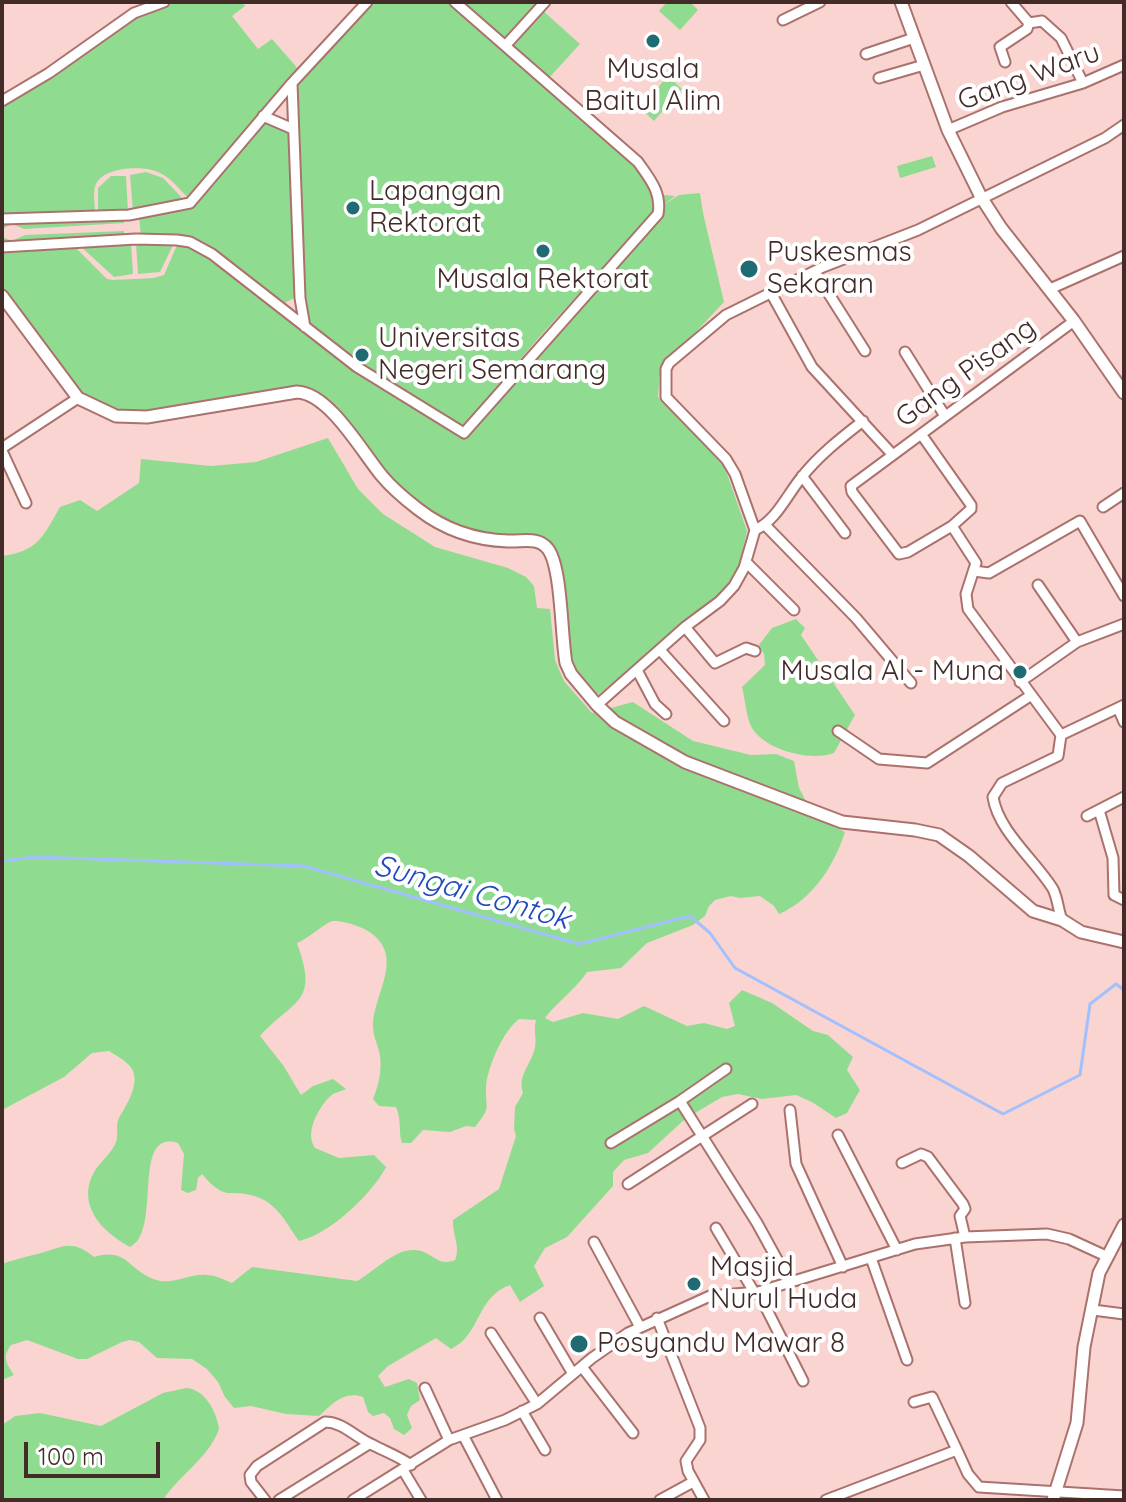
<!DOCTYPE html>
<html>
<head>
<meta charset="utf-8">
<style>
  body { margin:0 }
  #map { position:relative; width:1126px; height:1502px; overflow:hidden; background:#fad4d0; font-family:Quicksand,sans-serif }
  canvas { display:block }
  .frame { position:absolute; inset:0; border:4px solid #432b28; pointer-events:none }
  .scale { position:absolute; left:24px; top:1442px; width:136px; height:36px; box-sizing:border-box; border:4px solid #432b28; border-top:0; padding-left:10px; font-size:24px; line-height:28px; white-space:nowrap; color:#432b28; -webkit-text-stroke:6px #fff; paint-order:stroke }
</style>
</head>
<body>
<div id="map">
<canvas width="1126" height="1502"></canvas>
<div class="frame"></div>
<div class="scale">100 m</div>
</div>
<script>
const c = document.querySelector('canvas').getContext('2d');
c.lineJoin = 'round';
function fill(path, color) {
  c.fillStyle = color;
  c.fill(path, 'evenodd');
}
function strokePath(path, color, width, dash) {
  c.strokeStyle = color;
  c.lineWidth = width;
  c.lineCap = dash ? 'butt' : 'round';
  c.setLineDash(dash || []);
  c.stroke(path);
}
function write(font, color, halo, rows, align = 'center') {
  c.font = font + ' Quicksand,sans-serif';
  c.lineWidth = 8;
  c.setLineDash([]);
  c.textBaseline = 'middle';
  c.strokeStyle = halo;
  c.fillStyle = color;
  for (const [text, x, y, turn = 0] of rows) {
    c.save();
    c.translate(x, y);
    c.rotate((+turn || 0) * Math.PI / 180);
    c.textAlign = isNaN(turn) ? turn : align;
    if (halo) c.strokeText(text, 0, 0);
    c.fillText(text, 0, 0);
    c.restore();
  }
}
const green = new Path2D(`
  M177,2H242L245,6L232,16L258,49L272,39L300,71L190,200C181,191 173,180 162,174C147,164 100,166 95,187C93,194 95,205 95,212L2,217V103L140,15Z
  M370,2H452L637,165L653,187L655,211L541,335L462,428L358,365L307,327L302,298L294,84Z
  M462,2H542L505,42Z
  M667,2H690L698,10L680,30L659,11Z
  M541,9L580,44L548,79L509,45Z
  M668,76L682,89L654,121L640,108Z
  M264,120L290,130L298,296L279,306L211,251L141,236L139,217C162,214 184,213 202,198Z
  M932,156L936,167L900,178L897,166Z
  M146,172L163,178L186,202L133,211L130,175Z
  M111,176H126L128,212H98V188Z
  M658,190L664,195L675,196L665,204L679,195L700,193L703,213L724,302L660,370L658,397L724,465L747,531L739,566L720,596L594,698L568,663L546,542C514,539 479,538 449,525C399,502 350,433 313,392L136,414L120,411L81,395L2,291V250L72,244L107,279L113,280L154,278L164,275L178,243L210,256L357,370L464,436L660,215L665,205L661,209Z
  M124,218V223L24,229L12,224L2,229V222Z
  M124,231V236L2,244V237L12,241L25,235Z
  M131,243L133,274L114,277L78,244Z
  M136,243H174L160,272L138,274Z
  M328,438L358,489L383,514L435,547L508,568L526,577L534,586L537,608L550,609L555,660L564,681L592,713L633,702L693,741L751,755L776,754L794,761L799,788L814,816L845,832C834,866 812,900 779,914L774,906L760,896L740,898L731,896L715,900L709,906L705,916L693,925L647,943L621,968L587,972C576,989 558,1001 545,1018L553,1022L583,1013L618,1019L644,1006L687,1026L704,1023L727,1029L735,1026L729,1003L742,990L772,1003L813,1031L828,1035L853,1057L847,1070L860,1090L847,1113L836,1118L812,1102L796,1095L762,1099L738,1094L722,1097L685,1119L648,1153L624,1160L613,1172V1186L567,1237L545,1248L534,1266L544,1286L520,1302L510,1285C476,1297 481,1335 451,1349L436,1338L388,1366L378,1376L385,1387L409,1379L417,1383L420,1400L411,1406L407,1415L412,1428L404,1435L394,1429L390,1418L384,1413L373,1416L368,1412L363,1397C344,1390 332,1404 319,1416L286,1414L251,1406L234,1408L225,1397L218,1382L207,1369L192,1359L157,1358L139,1342L130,1340L122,1342L87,1359H78L27,1340L11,1345C2,1357 6,1363 14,1375L2,1380V1264C13,1260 22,1258 33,1255C59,1250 69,1236 94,1257C128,1247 127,1270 156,1280C174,1285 190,1273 207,1275C215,1275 225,1280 232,1283L252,1267L357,1281C374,1272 393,1250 413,1250C431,1249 437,1268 455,1260C461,1247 452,1234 453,1220L499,1189L516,1136L514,1129L515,1107L523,1093C517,1075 532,1064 535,1047C537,1038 533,1031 536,1020L519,1019C503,1031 488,1066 486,1086C485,1110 492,1106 475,1127L466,1126L450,1132L423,1130L411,1143H402C398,1131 402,1121 396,1107L379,1106L373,1099C379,1084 383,1067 379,1051C377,1043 373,1035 373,1027C373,993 407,956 368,931C360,926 342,920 333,921C326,922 308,939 297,943C319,1004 295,998 260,1036L283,1065L301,1095L313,1086L333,1079L346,1089C342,1091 337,1092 333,1094C319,1105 304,1133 315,1148L339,1158L374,1155L386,1167C372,1194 330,1234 299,1241C288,1226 280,1208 262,1199C232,1185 229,1206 202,1174L198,1178L196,1190L188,1193L181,1190L184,1154L178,1143C130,1128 163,1231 130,1247C102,1232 76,1205 94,1172C100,1162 112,1153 116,1142C119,1133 115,1126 119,1118C126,1105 139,1087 133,1071C129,1062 117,1056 109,1051L92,1053L64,1077L2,1110V556C38,551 43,537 60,507L80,500L97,511L139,483L141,459L211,466L256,462Z
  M796,619L805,628L801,635L855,715L834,753C811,762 761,750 750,724C746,713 745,699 742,687L765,665L764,654L759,645L772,628Z
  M186,1388C205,1389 217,1412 219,1429C209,1458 179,1475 163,1500H2V1425L15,1416L40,1413L101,1426L163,1393Z`);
const stream = new Path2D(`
  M2,861L34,857L304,866L579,944L690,916L710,933L735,968L1003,1114L1080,1075L1090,1004L1116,984L1124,990`);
const minor = new Path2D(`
  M1011,2L1029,23L1042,21L1061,38L1083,83
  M783,20L820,2
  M505,46L545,2
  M866,54L914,38
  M1005,62L1000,47L1027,29L1029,23
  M879,78L924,65
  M292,83L300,298L305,327
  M2,101L49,73L134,13L164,2
  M263,116L293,129
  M948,130L1002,107L1083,83L1124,65
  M2,219L129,215L190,203L292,83L367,2
  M2,247L136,239L177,240L190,242L212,254L357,367L464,433L658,214C662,193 650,179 638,162L455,2
  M815,272L865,351
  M1050,289L1124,256
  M771,293L812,367L892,454
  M905,352L945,416
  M921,434L971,505V509L952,526L976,563L966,594L968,609L1061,735L1058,756L1002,783L993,797C998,831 1036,861 1053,889C1058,899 1058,910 1062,920
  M2,448L78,398
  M2,451L26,503
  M802,476L845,533
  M1103,507L1124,493
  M765,525L856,618L911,683
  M952,526L908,552L899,554L852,492L851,486L1074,321
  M755,530L735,474L726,459L666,397V369L669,363L726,315L823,267L918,230L1105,138L1124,125
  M746,562L794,610
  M974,571L989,573L1080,521L1124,596
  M1038,585L1077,642
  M685,627L715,663L746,648L755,651
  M660,650L724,721
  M637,670L655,704L666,714
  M1020,682L1077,642L1124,624
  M597,705L685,627L720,601L734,586L744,568L755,530C776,521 787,495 801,478C818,456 841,438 863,421
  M1118,708L1124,722
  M838,731L879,759L927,763L1030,696
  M1061,735L1124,705
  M1099,810L1113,858L1114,895L1124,900
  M1087,816L1124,797
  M680,1101L757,1223L790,1283
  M790,1110L796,1164L843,1267
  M838,1135L897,1250
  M611,1143L680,1101L726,1069
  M902,1163L921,1154L928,1157L963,1204L965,1209L960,1216L965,1237
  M628,1184L752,1104
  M716,1228L754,1292
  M955,1238L965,1303
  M594,1242L640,1327
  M871,1258L907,1360
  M758,1292L803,1381
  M1093,1310L1124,1314
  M540,1318L573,1374
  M657,1318L700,1428V1440L686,1461L688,1471L704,1500
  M491,1333L537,1404
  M582,1367L633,1433
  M425,1388L449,1440
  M914,1402L932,1397L957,1450
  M522,1411L545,1450
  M463,1435L497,1500
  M403,1470L421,1500
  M265,1500L251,1482L250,1475L257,1466L325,1422C343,1422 355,1437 371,1444C384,1451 398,1456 411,1465
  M279,1500L369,1444
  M353,1500L449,1440L505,1420L537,1404L592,1358L628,1333L710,1296L758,1292L915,1244L965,1237L1047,1234L1069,1239L1106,1256
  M660,1500L693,1482
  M826,1500L957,1450L968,1474L979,1487L1124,1496`);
const major = new Path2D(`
  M901,2L948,130L981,197L1001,228L1074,321L1124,393
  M2,296L78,398L116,416L147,417L297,392C329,393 362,452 382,476C392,488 405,499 418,509C445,530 474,540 508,541C522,542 538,536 548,549C562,568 561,636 566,663L571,674L597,705L615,722L685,762L842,822L915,830L939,835L969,856L1033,911L1062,920L1081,932L1124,942
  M1053,1500L1077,1423L1084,1347L1099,1273L1124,1225`);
const markers = [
  [653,41,8,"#206b73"],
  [353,208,8,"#206b73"],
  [543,251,8,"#206b73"],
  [749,269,10,"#206b73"],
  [362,355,8,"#206b73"],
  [1020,672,8,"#206b73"],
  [694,1284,8,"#206b73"],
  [579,1344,10,"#206b73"]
];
const poiNames = [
  ["Musala",653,70,"center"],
  ["Baitul Alim",653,102,"center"],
  ["Lapangan",369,192],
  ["Rektorat",369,224],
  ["Puskesmas",767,253],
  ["Sekaran",767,285],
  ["Musala Rektorat",543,280,"center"],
  ["Universitas",378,339],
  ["Negeri Semarang",378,371],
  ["Musala Al - Muna",1004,672,"right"],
  ["Masjid",710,1268],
  ["Nurul Huda",710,1300],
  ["Posyandu Mawar 8",597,1344]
];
const streetNames = [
  ["Gang Waru",1029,77,-20],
  ["Gang Pisang",966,373,-36]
];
const waterNames = [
  ["Sungai Contok",472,893,16]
];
fill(green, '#8fdc91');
strokePath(stream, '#a2bffe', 3);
strokePath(minor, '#ab726d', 13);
strokePath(major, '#ab726d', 15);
strokePath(minor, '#fff', 9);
strokePath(major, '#fff', 11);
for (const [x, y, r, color] of markers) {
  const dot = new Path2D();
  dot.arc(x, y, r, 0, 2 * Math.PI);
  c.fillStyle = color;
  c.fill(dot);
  strokePath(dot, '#fff', 3);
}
write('28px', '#432b28', '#fff', poiNames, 'left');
write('28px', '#432b28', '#fff', streetNames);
write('italic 30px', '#224abf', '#fff', waterNames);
</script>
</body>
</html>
